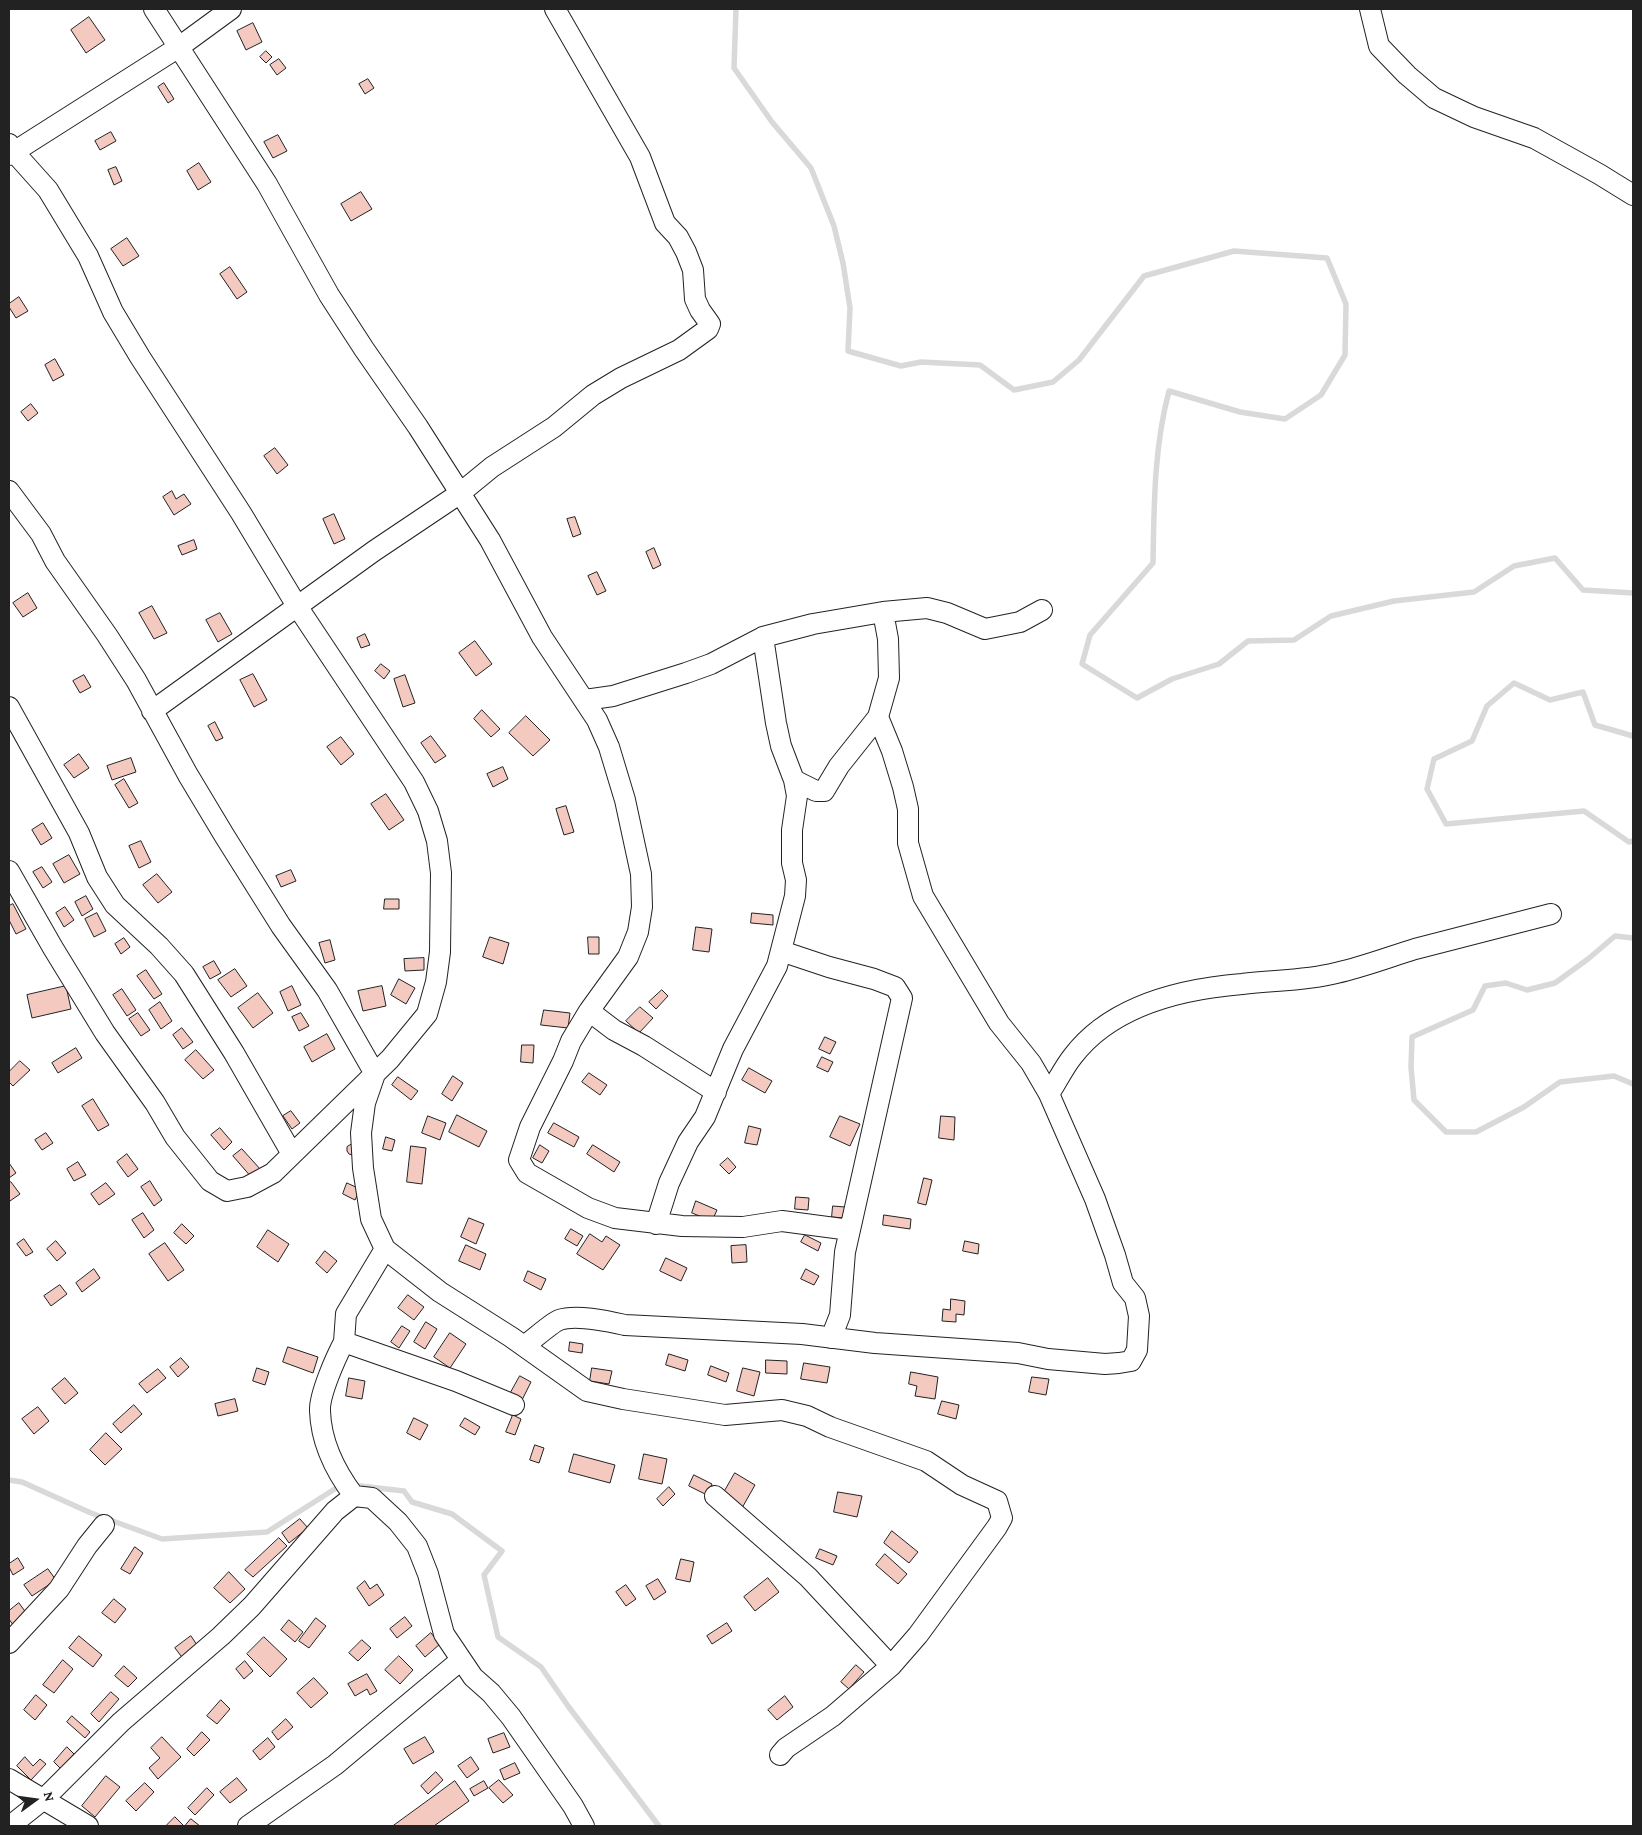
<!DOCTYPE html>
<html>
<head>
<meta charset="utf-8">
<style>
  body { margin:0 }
  #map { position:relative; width:1642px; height:1835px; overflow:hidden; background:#fff; font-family:"Crimson Pro",serif }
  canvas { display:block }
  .frame { position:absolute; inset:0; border:10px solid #222; pointer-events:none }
  .north { position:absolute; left:10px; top:1775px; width:50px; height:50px; -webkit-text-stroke:4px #fff; paint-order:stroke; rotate:76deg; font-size:14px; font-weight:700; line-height:20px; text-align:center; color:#222 }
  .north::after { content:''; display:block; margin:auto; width:18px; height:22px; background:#222; clip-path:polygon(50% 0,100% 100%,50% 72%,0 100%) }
</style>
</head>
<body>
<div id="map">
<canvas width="1642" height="1835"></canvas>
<div class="frame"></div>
<div class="north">N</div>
</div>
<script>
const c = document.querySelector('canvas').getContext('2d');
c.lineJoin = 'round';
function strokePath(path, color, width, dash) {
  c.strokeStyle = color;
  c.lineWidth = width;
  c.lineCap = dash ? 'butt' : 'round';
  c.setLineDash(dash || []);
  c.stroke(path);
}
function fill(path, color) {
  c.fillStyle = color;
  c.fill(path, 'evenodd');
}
const stream = new Path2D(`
  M736,9L734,68L772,122L811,168L834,226L843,263L850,308L848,351L901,366L921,362L980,365L1014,390L1053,382L1079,360L1144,276L1234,251L1327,258L1346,304L1345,355L1321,395L1285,419L1240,412L1169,391C1154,447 1154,506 1153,563L1090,635L1082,664L1137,698L1172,679L1219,664L1248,641L1294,640L1331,616L1394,601L1474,592L1514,566L1555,558L1583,590L1633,593
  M1633,736L1595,725L1583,692L1550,700L1514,683L1487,706L1472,741L1434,759L1427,789L1446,824L1584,811L1629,842L1633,841
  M1633,938L1615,936L1588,959L1555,983L1527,990L1506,983L1485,986L1473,1010L1412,1037L1411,1067L1414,1100L1446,1132H1476L1524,1107L1560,1082L1614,1076L1633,1084
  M9,1480L22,1482L91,1513L162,1539L267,1532L341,1485
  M352,1485L404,1491L412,1502L452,1514L502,1551L484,1575L498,1637L541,1667L568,1706L659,1826`);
const building = new Path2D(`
  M89,17L105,40L86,53L71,30Z
  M253,23L262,42L246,50L237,31Z
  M266,51L272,57L266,63L260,57Z
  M279,59L286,68L277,75L270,65Z
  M368,79L374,88L365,94L359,84Z
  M164,83L174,99L168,103L158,87Z
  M111,132L116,141L100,150L95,141Z
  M278,135L287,151L273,158L264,142Z
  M199,163L211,182L198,190L187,171Z
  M116,167L122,181L114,185L108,170Z
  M361,192L372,209L351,221L341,204Z
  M127,238L139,256L123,266L111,249Z
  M230,267L247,292L237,299L220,274Z
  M19,297L28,311L16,318L9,307V304Z
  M55,359L64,375L53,381L45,365Z
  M31,404L38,413L28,421L21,412Z
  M275,448L288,465L277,474L264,456Z
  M172,491L176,499L184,494L191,504L174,515L163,497Z
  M334,514L345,539L334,544L323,519Z
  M575,517L581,534L573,537L567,519Z
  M194,540L197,549L182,555L178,546Z
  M654,548L661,565L653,569L646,552Z
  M597,572L606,591L597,595L588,576Z
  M28,593L37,608L23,617L13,603Z
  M152,606L167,633L154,639L139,613Z
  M220,613L232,634L218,642L206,620Z
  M365,634L370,645L361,648L357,638Z
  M475,641L492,664L476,676L459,653Z
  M381,664L390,671L384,679L375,671Z
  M253,674L267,700L254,707L240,680Z
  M84,675L91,687L80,693L73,681Z
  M405,675L415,703L403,707L394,679Z
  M482,710L500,729L491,737L474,719Z
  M526,716L550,740L533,756L509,733Z
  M215,722L223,738L216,741L208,726Z
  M431,736L446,756L435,763L421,743Z
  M341,737L354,754L341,765L327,747Z
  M79,754L89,768L74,778L64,765Z
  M131,758L136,772L112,780L107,766Z
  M503,767L508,779L493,787L487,774Z
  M124,779L138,803L129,808L115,785Z
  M386,794L404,820L389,830L371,804Z
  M566,806L574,832L564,835L556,809Z
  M43,823L52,838L41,845L32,830Z
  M141,841L151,862L139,868L129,846Z
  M69,855L80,874L64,883L53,864Z
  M42,867L52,882L43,888L33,872Z
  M291,870L296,881L281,887L276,876Z
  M157,874L172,892L158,903L143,885Z
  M86,896L93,909L82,916L75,902Z
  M385,899H399V909H384Z
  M13,904L26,929L16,934L9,920V906Z
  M65,907L74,920L64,927L56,913Z
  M97,913L106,931L94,937L85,919Z
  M752,913L773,915V925L751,923Z
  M696,927L712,929L709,952L693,950Z
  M490,937L509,943L503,964L483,957Z
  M588,937H599V954H589Z
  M124,938L130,947L121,954L115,944Z
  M330,940L335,960L325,963L319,943Z
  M424,958V970L405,971L404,959Z
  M214,961L221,973L210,979L203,967Z
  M235,969L247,986L231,997L218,980Z
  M146,970L162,994L154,999L137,976Z
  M399,979L415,988L406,1004L391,995Z
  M66,986L71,1009L32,1018L27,995Z
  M292,986L301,1005L288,1011L280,992Z
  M382,986L386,1006L363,1011L358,991Z
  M122,989L136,1010L127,1016L113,995Z
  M662,990L668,996L656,1009L649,1002Z
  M258,993L273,1013L253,1028L238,1008Z
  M160,1002L172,1021L161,1029L149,1010Z
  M640,1007L653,1018L639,1033L626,1021Z
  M544,1010L570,1013L568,1028L541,1025Z
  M138,1013L150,1030L141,1036L129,1019Z
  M301,1013L309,1026L299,1031L292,1017Z
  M182,1028L193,1042L183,1049L173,1035Z
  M327,1034L335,1049L312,1062L304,1047Z
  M825,1037L836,1042L830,1054L819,1049Z
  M522,1045H534L533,1063L521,1062Z
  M76,1048L82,1058L58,1073L52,1063Z
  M196,1050L214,1070L203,1079L185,1060Z
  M822,1057L833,1062L828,1072L817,1067Z
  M20,1061L30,1070L13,1086L9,1082V1072Z
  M749,1068L772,1081L765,1093L742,1080Z
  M589,1073L607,1085L600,1095L582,1082Z
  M453,1076L463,1083L452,1101L442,1094Z
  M398,1077L418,1091L411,1100L392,1085Z
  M93,1099L109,1125L98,1131L82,1106Z
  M291,1111L300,1123L292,1129L283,1116Z
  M457,1115L487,1131L479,1147L449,1132Z
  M428,1116L446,1123L440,1140L422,1133Z
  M840,1116L860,1124L850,1146L830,1137Z
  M941,1116L955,1117L954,1140L939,1138Z
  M554,1123L579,1137L574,1147L548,1133Z
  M749,1126L761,1129L757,1145L745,1143Z
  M220,1128L232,1142L224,1150L211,1135Z
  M46,1133L53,1143L42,1150L35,1140Z
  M386,1137L395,1140L392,1151L383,1149Z
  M352,1144L354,1155H352L349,1154L347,1151V1147Z
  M540,1145L549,1151L542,1163L533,1158Z
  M593,1145L620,1162L614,1172L587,1154Z
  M411,1146L426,1148L422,1184L407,1182Z
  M242,1149L261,1170L252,1178L233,1156Z
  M127,1154L138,1169L128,1177L117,1162Z
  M728,1158L736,1167L729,1174L720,1165Z
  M78,1162L86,1175L74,1181L67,1169Z
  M9,1163L16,1173L9,1178Z
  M924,1178L932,1180L926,1205L918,1203Z
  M150,1181L162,1200L154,1206L141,1187Z
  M11,1182L20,1194L10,1201L9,1199V1183Z
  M106,1183L115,1194L99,1205L91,1194Z
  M347,1183L360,1189L355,1200L343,1194Z
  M796,1197L809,1198L808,1210L795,1209Z
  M696,1201L717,1210L712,1221L692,1213Z
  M833,1206L845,1207V1218L832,1217Z
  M143,1213L154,1230L144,1238L132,1220Z
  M884,1215L911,1219L910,1229L883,1225Z
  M469,1218L484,1224L476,1244L461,1237Z
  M182,1224L194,1236L186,1244L174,1233Z
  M571,1229L583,1236L577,1246L565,1239Z
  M268,1230L289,1244L278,1262L257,1247Z
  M590,1234L602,1242L606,1236L620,1245L603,1270L577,1254Z
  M805,1235L821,1243L818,1251L801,1242Z
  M24,1239L33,1252L26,1256L17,1244Z
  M56,1241L66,1253L57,1261L47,1249Z
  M965,1241L979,1244L978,1254L963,1251Z
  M165,1243L184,1270L168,1281L149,1254Z
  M466,1245L486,1254L480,1270L459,1261Z
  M746,1245L747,1262L732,1263L731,1246Z
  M325,1251L337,1261L327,1273L316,1263Z
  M666,1258L687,1268L681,1281L660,1271Z
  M94,1269L100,1278L82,1292L76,1283Z
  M806,1269L819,1276L814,1285L801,1279Z
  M528,1271L546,1279L541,1290L524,1281Z
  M60,1285L67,1294L51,1306L44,1296Z
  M408,1295L424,1307L414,1320L398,1308Z
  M951,1299L965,1301L964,1315L956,1314V1322L942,1321L943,1309L950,1310Z
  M426,1322L437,1329L425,1349L414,1342Z
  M402,1326L410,1331L399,1348L391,1342Z
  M450,1333L466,1344L450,1368L434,1357Z
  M570,1342L583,1344L582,1353L569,1351Z
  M288,1347L318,1357L313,1373L283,1362Z
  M669,1354L688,1360L685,1371L666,1365Z
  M181,1358L189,1367L178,1377L170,1367Z
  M766,1360L787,1361V1374L766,1373Z
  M804,1363L830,1367L827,1383L801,1379Z
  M711,1366L729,1373L726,1382L708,1375Z
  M257,1368L269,1372L265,1385L253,1381Z
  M592,1368L612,1371L609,1384L590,1381Z
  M743,1368L760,1372L754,1396L737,1391Z
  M158,1369L166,1378L147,1393L139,1384Z
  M911,1372L938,1377L935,1399L915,1396L917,1386L909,1384Z
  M520,1376L531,1382L522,1400L510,1394Z
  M1032,1377L1049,1379L1046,1395L1029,1392Z
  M65,1378L78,1393L65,1404L52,1389Z
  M349,1378L365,1381L362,1399L346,1396Z
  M235,1399L238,1411L218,1416L215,1404Z
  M942,1401L959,1405L956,1419L938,1414Z
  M134,1405L142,1414L121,1433L113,1424Z
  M38,1407L49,1421L34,1434L22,1419Z
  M513,1415L521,1419L515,1435L506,1432Z
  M414,1418L428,1425L420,1440L407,1433Z
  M465,1418L480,1427L475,1435L460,1426Z
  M106,1433L122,1449L105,1465L90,1450Z
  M535,1445L544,1448L539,1463L530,1460Z
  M574,1454L615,1465L610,1483L569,1472Z
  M644,1454L667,1459L662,1484L639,1479Z
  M735,1473L755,1485L742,1508L722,1496Z
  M694,1475L712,1484L707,1495L689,1486Z
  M669,1487L675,1494L663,1506L657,1499Z
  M838,1492L862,1496L857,1517L834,1512Z
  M300,1519L308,1528L289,1543L282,1533Z
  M892,1531L918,1552L909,1563L884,1543Z
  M279,1538L287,1546L253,1577L245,1570Z
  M135,1547L143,1553L130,1574L121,1569Z
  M820,1549L837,1556L833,1565L816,1558Z
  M885,1554L907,1574L898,1584L876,1565Z
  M18,1558L24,1568L13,1575L9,1567V1564Z
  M681,1559L694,1562L690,1582L676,1579Z
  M48,1569L56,1580L32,1596L24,1585Z
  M229,1572L245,1589L230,1603L214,1588Z
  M768,1578L779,1592L755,1611L744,1597Z
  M658,1579L666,1592L654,1600L646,1586Z
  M365,1581L370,1589L377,1584L384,1595L369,1606L357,1588Z
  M626,1585L636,1599L626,1606L616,1592Z
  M114,1599L126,1609L115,1623L102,1613Z
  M19,1603L27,1614L13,1625L9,1619V1611Z
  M405,1617L412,1626L397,1638L390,1629Z
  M316,1618L326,1626L309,1648L299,1641Z
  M289,1620L303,1632L295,1642L281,1630Z
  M727,1623L732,1631L712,1644L707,1636Z
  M431,1633L440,1644L425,1657L416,1646Z
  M79,1636L102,1655L93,1667L69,1648Z
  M191,1636L199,1648L184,1660L175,1648Z
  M264,1637L287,1659L270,1677L247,1654Z
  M362,1640L371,1648L358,1661L349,1653Z
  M399,1656L413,1670L400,1684L385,1670Z
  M63,1660L73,1669L54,1693L43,1685Z
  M245,1661L253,1671L244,1679L236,1669Z
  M856,1665L864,1672L849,1689L841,1682Z
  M124,1666L137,1678L128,1687L115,1676Z
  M367,1674L377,1691L370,1695L367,1689L355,1696L348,1684Z
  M314,1678L328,1693L311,1708L297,1693Z
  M111,1692L119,1699L99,1722L91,1714Z
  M36,1695L47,1705L35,1720L24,1710Z
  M785,1696L793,1707L777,1720L768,1710Z
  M221,1700L230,1709L217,1724L207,1716Z
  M72,1716L90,1732L85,1738L67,1722Z
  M286,1719L293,1727L278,1740L272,1732Z
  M202,1732L210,1740L194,1756L187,1749Z
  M504,1733L510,1747L493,1753L488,1739Z
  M162,1737L181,1757L158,1779L149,1768L160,1758L151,1748Z
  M425,1737L434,1752L413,1764L404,1749Z
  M268,1738L275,1747L260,1760L253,1751Z
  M67,1747L74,1754L61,1769L54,1762Z
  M25,1757L33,1766L40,1759L46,1764L31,1780L17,1766Z
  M471,1757L479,1769L467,1778L458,1766Z
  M515,1763L520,1773L504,1780L500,1770Z
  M436,1772L443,1780L428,1794L421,1786Z
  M106,1776L120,1787L95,1817L82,1806Z
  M237,1778L247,1790L230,1803L220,1792Z
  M499,1780L513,1795L503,1803L489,1788Z
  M455,1781L469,1801L434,1826H393Z
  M484,1781L488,1788L474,1796L470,1789Z
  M145,1783L154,1792L136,1811L126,1801Z
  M207,1788L214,1795L195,1815L188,1808Z
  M175,1817L183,1825L181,1826H166Z
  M191,1819L200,1826H185Z`);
const minor = new Path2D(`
  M154,9L267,184L329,295L364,349L418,427L490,540L542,637L597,720L609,747L625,800L641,874L642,907L638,932L628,957L589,1011L571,1041L563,1061L530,1127L519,1160L527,1173L588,1208L615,1218L682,1226L743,1227L782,1221L850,1230
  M1370,9L1379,46L1407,75L1434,98L1474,117L1534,138L1599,174L1633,195
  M9,144L14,152L48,190L88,256L113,312L140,357L241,513L297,606L414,782L428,811L437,841L441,873L440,952L436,982L427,1014L390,1059L273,1173L247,1187L227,1191L210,1181L175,1137L155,1103L105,1033L53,948L9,871
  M9,155L179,47L231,9
  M9,491L41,534L55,561L107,635L136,680L188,775L224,835L281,926L327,990L375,1074L365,1103L361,1133L363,1168L371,1219L385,1249L440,1292L511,1337L587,1391L623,1399L725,1415L782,1410L807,1416L830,1427L926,1461L962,1485L997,1501L1002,1518L997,1527L918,1635L891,1666L833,1716L786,1748L780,1755
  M585,700L613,696L686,673L711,664L763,637L813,624L883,612L927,608L947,613L985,629L1020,622L1042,610
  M9,707L79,833L97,877L115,905L159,946L184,974L234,1053L292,1154
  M152,711L374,551L459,494L492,467L554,427L593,395L621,378L679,350L708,329L710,324L700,310L695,299L693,270L686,252L678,237L665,223L640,157L555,9
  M794,780L816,791H824L839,766L878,717L889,678L888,639L883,612
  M781,951L829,967L874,979L895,987L902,998L845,1252L840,1315L831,1338
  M589,1011L614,1030L644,1046L716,1092
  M1049,1094C1057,1082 1064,1067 1073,1056C1112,1005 1181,989 1242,984C1274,980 1305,981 1336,973C1363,967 1389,957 1415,949C1460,937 1506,926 1551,914
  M656,1224L669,1183L688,1142L705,1117L733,1049L777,966L795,896L796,880L792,863V830L797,796L794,780L781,746L776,723L763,637
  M385,1249L346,1314L344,1342L456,1381L514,1405
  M344,1342C336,1357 319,1395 320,1411C321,1443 336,1472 354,1496
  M524,1346C533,1340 550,1324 559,1320C576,1314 607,1321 625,1325L802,1334L875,1343L1018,1353L1048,1359L1105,1364L1119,1363L1131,1361L1137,1350L1139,1316L1135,1298L1123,1283L1115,1255L1095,1199L1049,1094L1031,1063L999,1023L923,896L908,843V809L903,787L892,751L878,717
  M715,1496L808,1577L891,1666
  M9,1643L59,1589L87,1546L104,1525
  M9,1779L88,1826
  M10,1826L44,1799L121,1722L221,1636L252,1606L335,1511L354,1496L372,1498L398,1522L417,1546L428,1574L444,1634L473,1677L491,1693L511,1717L573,1806L584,1826
  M248,1826L335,1765L461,1660`);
strokePath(stream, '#d9d9d9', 5.5);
fill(building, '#f3c9c0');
strokePath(building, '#222', 1);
strokePath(minor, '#222', 22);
strokePath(minor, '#fff', 20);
</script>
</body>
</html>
